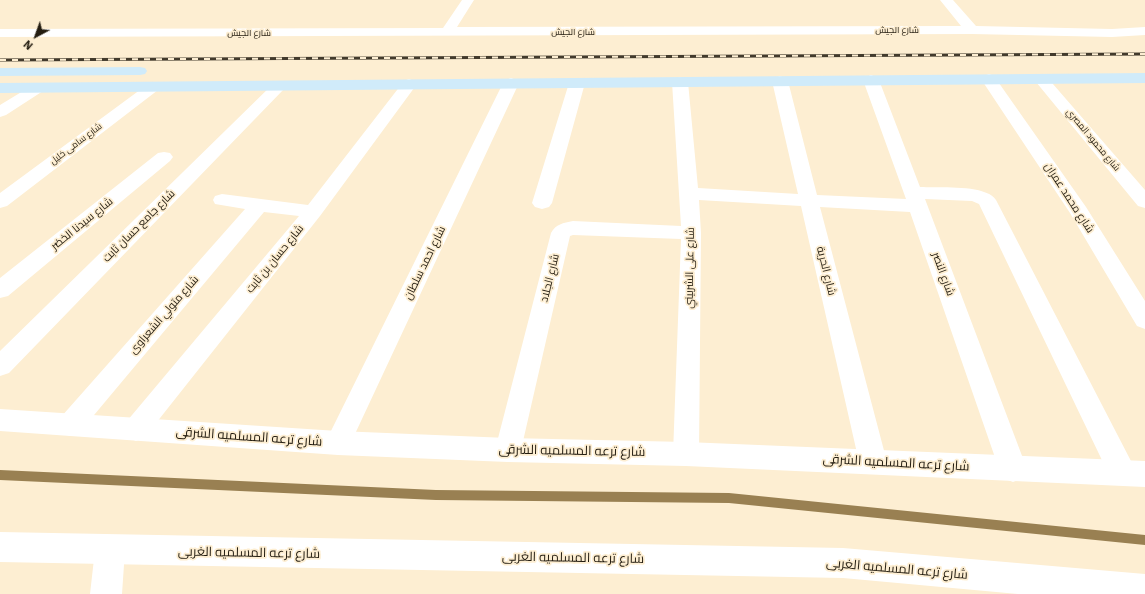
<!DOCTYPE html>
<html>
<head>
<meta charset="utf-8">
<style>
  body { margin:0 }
  #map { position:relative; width:1145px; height:594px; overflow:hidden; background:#fdeed2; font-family:"IBM Plex Sans",sans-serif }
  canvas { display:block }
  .north { position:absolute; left:16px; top:16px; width:40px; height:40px; -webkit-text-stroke:3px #fdeed2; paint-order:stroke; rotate:221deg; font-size:11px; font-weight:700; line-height:16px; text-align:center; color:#231c10 }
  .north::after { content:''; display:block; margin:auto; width:14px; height:18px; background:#231c10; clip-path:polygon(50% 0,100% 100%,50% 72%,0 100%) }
</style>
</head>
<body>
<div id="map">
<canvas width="1145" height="594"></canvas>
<div class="north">N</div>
</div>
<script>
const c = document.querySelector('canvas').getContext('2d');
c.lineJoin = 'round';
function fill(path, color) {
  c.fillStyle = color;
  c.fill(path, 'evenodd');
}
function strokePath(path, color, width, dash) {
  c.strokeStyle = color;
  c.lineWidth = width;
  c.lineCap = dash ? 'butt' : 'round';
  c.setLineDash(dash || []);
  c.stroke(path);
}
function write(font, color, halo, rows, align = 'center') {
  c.font = font + ' "IBM Plex Sans",Cairo,sans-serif';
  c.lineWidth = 3.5;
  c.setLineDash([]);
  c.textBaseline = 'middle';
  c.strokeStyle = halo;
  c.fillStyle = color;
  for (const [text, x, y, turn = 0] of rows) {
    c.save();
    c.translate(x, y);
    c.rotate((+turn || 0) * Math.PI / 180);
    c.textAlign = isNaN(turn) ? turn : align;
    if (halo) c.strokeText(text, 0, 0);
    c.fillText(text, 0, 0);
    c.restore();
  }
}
const stream = new Path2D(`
  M0,470L436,490L729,493L1145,535V545L729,503L436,500L0,480Z`);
const street = new Path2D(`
  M462,0H474L457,27L961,26L940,0H953L976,26L1112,29L1145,27V35L1112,37L972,34L0,37V29L443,28Z
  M989,74L994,76L1086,207L1145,301V329L1137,326L1070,213L981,79L984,76Z
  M1041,74L1046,76L1145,190V208L1138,206L1036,82L1033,79L1036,76Z
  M871,75L876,77L879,80L920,187C939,188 986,184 996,200L1132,463L1136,472L1132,481L1122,485L1112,481L979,204L972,201L925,199L1027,469L1023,478L1013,482L1003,478L999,469L910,212L820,207L887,462L883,471L873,474L863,471L859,462L801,206L699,200L701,233L699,454L696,463L686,466L676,463L673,454L681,239L573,235L570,236L521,450L517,459L508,462L499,459L495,450L551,233C556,224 563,223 573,221L681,226L672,82L675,79L680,77L685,79L688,82L698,188L798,194L772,81L775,78L780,76L785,78L788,81L817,195L906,199L863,80L866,77Z
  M511,78L516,80L519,83L347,451L338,455L329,451L325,443L329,435L503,83L506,80Z
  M577,78L582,80L585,83L552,203L549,207L542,209L535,207L532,203L569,83L572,80Z
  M409,79L414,81L417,84L320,216L145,437L136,441L127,437L123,429L127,421L299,216L264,212L79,433L70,436L61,433L57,425L61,417L245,209L215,204L213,200L215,196L222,194L308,205L404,81Z
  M279,81L284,83L287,86L284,89L9,373L0,376V351L274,83Z
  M153,82L158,84L161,87L158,90L7,206L0,208V193L148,84Z
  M38,83L43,85L46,88L43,91L6,115L0,117V105L33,85Z
  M164,152L170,153L173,157L170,161L8,296L0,298V278L158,153Z
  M110,535L121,539L125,550L122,594H90L95,550L99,539Z`);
const secondary = new Path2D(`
  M0,409L338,431L508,438L686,442L1145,461V487L686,466L508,462L338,455L0,431Z
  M0,532L843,548L1145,574V594H1018L843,578L0,562Z`);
const primary = new Path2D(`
  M140,67L145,68L147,71L145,74L140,75L0,76V68Z
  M1145,73V83L0,93V83Z`);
const rail = new Path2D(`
  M0,60L1145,54`);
const farStreetnames = [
  ["شارع الجيش",897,30],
  ["شارع الجيش",573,32],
  ["شارع الجيش",249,33],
  ["شارع محمود المصري",1093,140,50],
  ["شارع سامى خليل",76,144,-37]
];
const streetNames = [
  ["شارع محمد عمران",1069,198,57],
  ["شارع سيدنا الخضر",82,224,-39],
  ["شارع جامع حسان ثابت",139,226,-45],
  ["شارع حسان بن ثابت",275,259,-51],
  ["شارع احمد سلطان",425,263,-64],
  ["شارع على الشربيني",690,268,-89],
  ["شارع الحرية",826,271,76],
  ["شارع النصر",943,274,70],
  ["شارع الجلاد",550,278,-76],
  ["شارع متولي الشعراوى",164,315,-49]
];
const nearStreetnames = [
  ["شارع ترعه المسلميه الشرقى",249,437,4],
  ["شارع ترعه المسلميه الشرقى",572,451,1],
  ["شارع ترعه المسلميه الشرقى",896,463,3],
  ["شارع ترعه المسلميه الغربى",249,553,1],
  ["شارع ترعه المسلميه الغربى",573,558,1],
  ["شارع ترعه المسلميه الغربى",897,569,5]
];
fill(stream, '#998052');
fill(street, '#fff');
fill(secondary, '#fff');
fill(primary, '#d0ebfa');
strokePath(rail, '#423a2c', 3);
strokePath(rail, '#fdeed2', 2, [6]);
write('9px', '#231c10', '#fdeed2', farStreetnames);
write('11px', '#231c10', '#fdeed2', streetNames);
write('13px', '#231c10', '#fdeed2', nearStreetnames);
</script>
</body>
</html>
